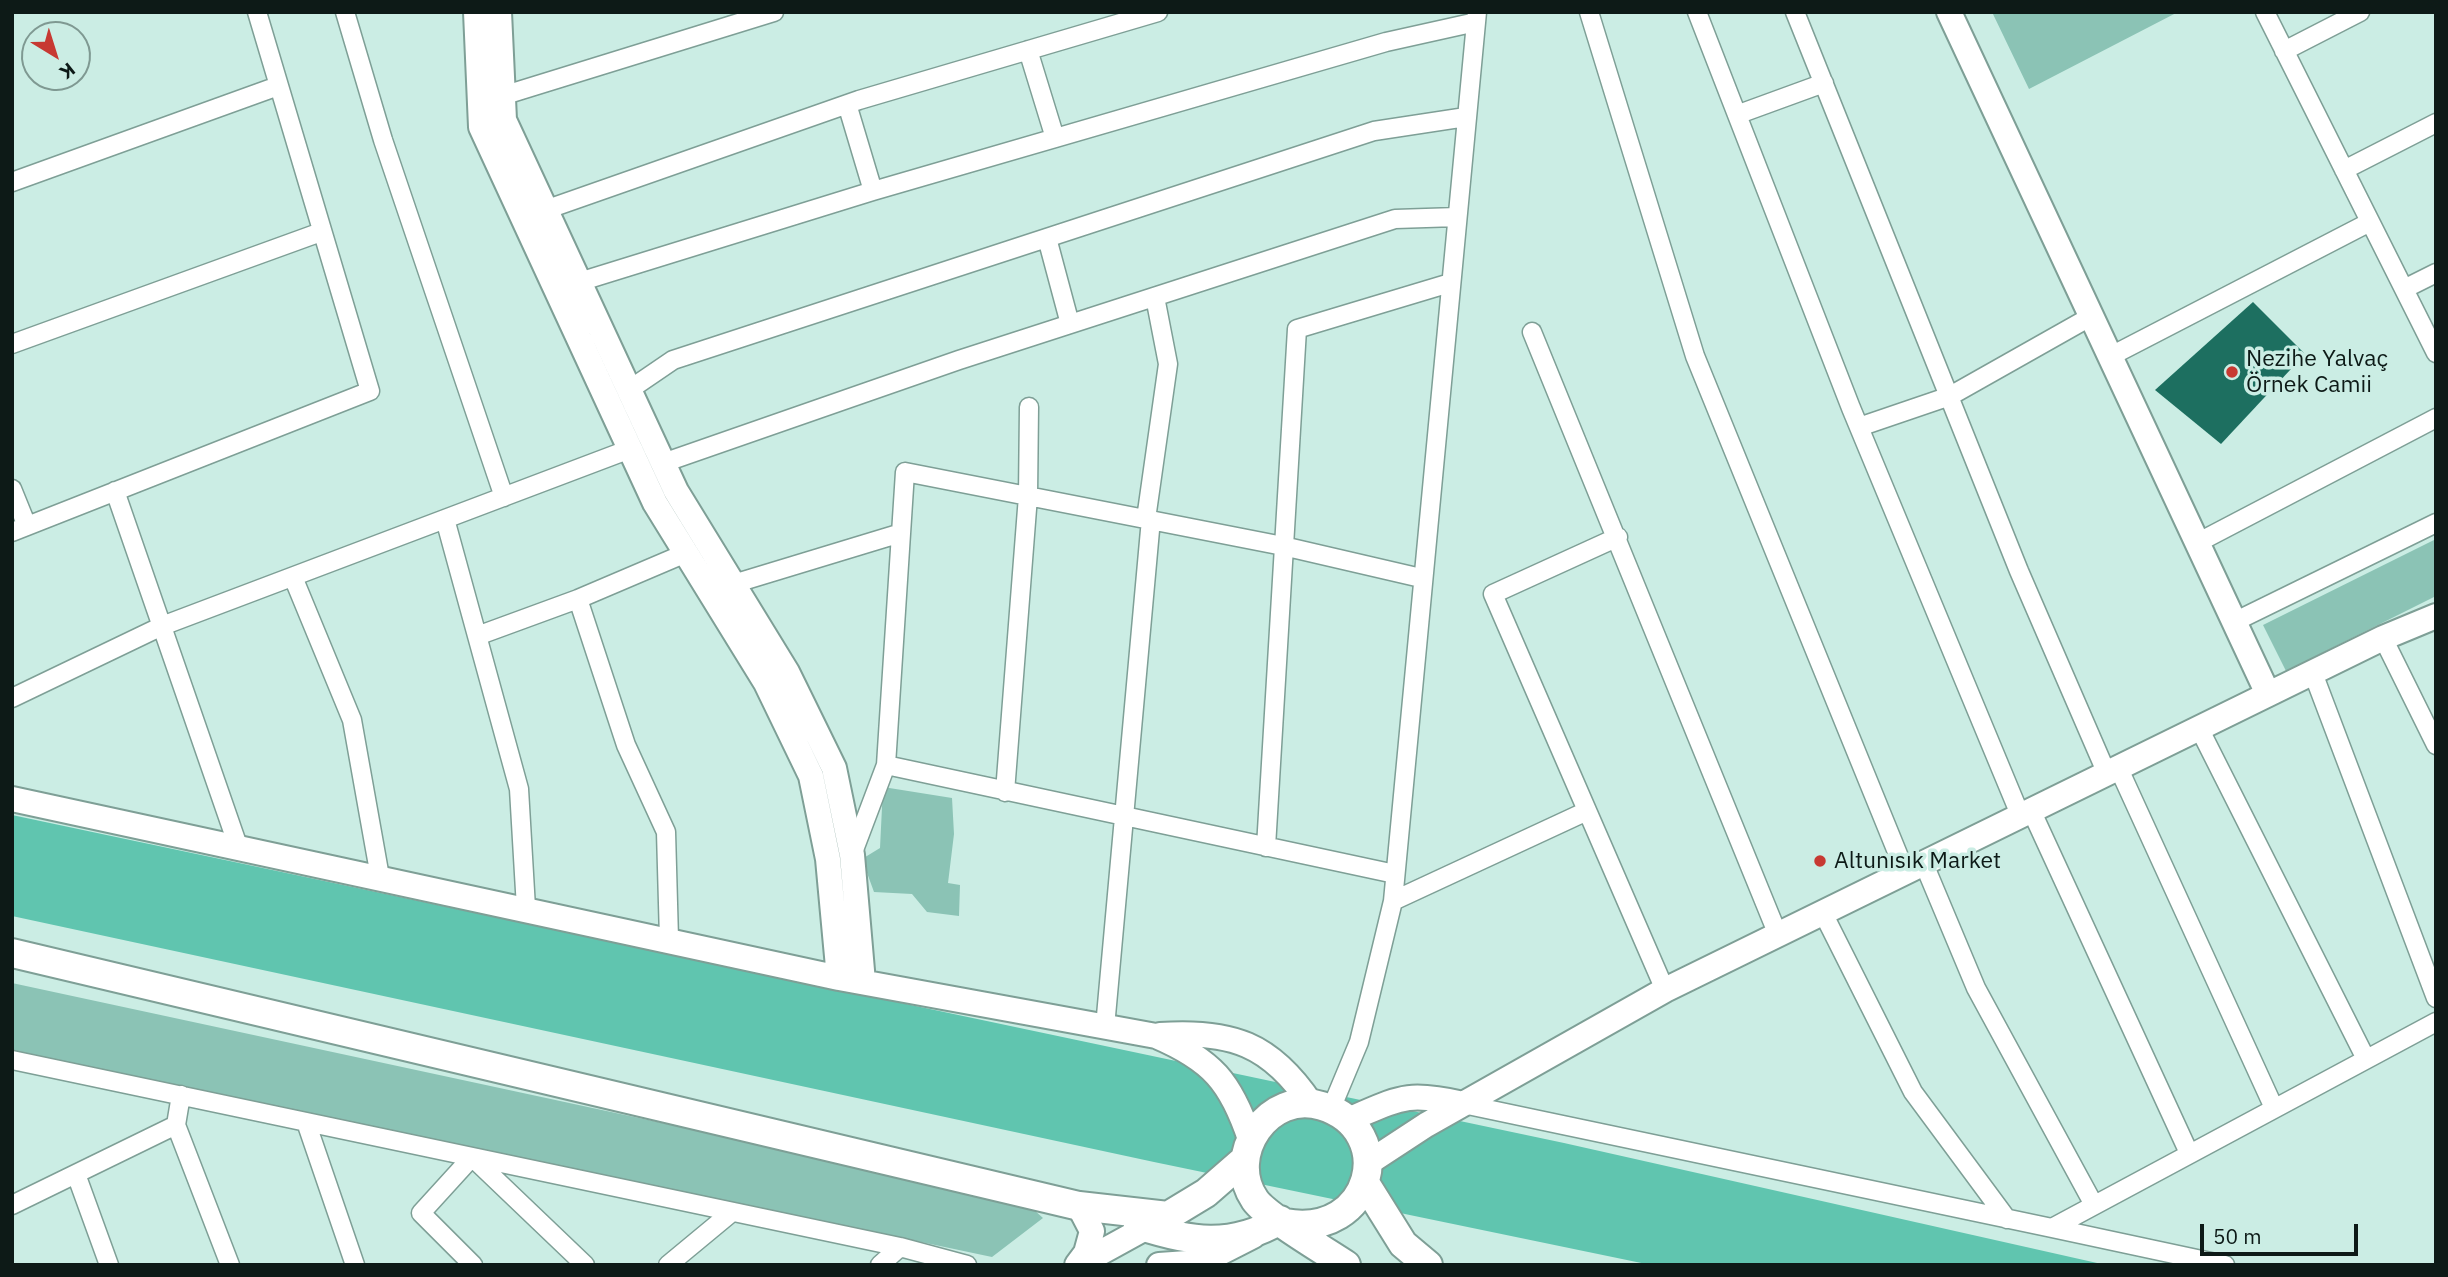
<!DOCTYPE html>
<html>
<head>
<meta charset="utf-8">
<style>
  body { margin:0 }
  #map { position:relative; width:2448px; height:1277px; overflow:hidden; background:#cbede4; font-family:"IBM Plex Sans",sans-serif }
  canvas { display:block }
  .frame { position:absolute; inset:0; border:14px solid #0d1a17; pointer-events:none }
  .north { position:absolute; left:21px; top:21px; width:70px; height:70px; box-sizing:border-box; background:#cbede4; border:2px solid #7f9992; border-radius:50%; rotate:142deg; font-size:19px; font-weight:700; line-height:28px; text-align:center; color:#0d1a17 }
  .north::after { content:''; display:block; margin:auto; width:24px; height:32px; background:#c73932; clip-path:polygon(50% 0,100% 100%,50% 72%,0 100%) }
  .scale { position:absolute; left:2200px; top:1224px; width:158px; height:32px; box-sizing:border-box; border:4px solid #0d1a17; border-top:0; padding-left:9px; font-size:21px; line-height:24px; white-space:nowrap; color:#0d1a17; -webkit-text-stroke:5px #cbede4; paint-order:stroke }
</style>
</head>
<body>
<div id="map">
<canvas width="2448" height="1277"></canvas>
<div class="frame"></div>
<div class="north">K</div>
<div class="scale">50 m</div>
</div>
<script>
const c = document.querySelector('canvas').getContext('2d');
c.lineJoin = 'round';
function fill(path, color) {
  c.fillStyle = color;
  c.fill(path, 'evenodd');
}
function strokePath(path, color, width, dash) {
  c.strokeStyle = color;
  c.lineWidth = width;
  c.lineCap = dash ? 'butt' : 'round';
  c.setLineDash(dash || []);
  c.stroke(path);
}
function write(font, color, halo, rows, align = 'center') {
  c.font = font + ' "IBM Plex Sans",sans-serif';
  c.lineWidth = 7;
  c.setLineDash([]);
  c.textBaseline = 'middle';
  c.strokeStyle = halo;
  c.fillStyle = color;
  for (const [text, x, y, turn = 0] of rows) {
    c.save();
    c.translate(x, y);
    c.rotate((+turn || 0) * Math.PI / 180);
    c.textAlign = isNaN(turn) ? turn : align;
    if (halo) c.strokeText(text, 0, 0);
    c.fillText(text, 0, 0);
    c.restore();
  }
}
const green = new Path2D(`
  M1992,12H2178L2029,89Z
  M2436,539V596L2286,671L2263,625Z
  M883,787L952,798L954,834L948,883L960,885L959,916L927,912L912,894L874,892L862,859L880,848Z
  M12,983L783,1149L1033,1209L1043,1218L992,1257L12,1050Z`);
const water = new Path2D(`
  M12,815L1564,1143L2106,1265H1651L1154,1162L12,916Z`);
const building = new Path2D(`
  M2253,302L2305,354L2221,444L2155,390Z`);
const street = new Path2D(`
  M345,12L383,140L504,497
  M1589,12L1695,356L1906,874
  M1697,12L1851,408L2021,817
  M1795,12L2019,571L2107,774
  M2265,12L2436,353
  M1028,50L1055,138
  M2284,51L2360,12
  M502,96L774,12
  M847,104L873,191
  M1739,114L1824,83
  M2344,170L2436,123
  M12,182L278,86
  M545,210L859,100L1158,12
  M1047,238L1070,324
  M579,282L873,191L1386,42L1476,22
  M2404,289L2436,273
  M1532,332L1778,935
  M12,344L321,232
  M2109,357L2370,222
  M629,390L673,360L1374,131L1466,117
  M1859,427L1950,396L2090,317
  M663,463L959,360L1395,219L1457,217
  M12,489L27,526
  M115,491L238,846
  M445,519L519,789L526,908
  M1146,519L1168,364L1155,297
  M12,532L370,391L257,12
  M1618,537L1493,594L1665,990
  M2197,543L2436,418
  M293,577L352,720L380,877
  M733,584L901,533
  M578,599L626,745L666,832L669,939
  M2234,622L2436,523
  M477,636L578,599L686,553
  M2383,638L2436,745
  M2313,673L2436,998
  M12,698L162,626L630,449
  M2200,730L2366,1059
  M886,765L1395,874
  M2119,769L2274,1108
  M1005,792L1028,496L1029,407
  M2032,812L2189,1153
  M1266,847L1297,329L1450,283
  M852,855L886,765L905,472L1283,546L1421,578
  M1924,864L1976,988L2094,1205
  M1393,901L1587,811
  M1823,913L1913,1092L2007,1219
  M1105,1027L1151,519
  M12,1060L900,1247L967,1265
  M1463,1104L2052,1228L2436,1022
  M1331,1109L1359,1042L1393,901L1477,12
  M306,1122L355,1265
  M176,1125L230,1265
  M76,1174L109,1265
  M12,1205L176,1125L181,1095
  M2052,1228L2225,1265
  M473,1265L421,1213L472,1157L585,1265
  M668,1265L732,1212
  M880,1265L900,1247`);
const secondary = new Path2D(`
  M476,12L481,127L655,503L766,683L811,776L828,859L839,978
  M499,12L504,120L676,491L787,672L834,768L852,855L863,982
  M1949,12L2268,694
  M12,799L839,978L1156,1036C1212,1060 1231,1082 1250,1139
  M1160,1035C1231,1030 1271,1044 1311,1104
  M1348,1120C1400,1098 1406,1091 1463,1104
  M1368,1163L1426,1125L1665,990L2383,638L2436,616
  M1077,1265L1086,1253L1092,1231L1079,1206
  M1078,1265L1158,1221
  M1159,1265L1202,1262L1253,1236`);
const primary = new Path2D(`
  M12,953L1079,1206L1168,1216L1206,1193L1245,1159
  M1365,1183L1403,1244L1428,1265
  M1285,1223C1373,1239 1399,1130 1322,1106C1269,1089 1224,1155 1255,1200C1267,1217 1325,1251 1346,1265
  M1138,1225C1190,1242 1231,1249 1280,1220`);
const markers = [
  [2232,372,7,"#c73932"],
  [1820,861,7,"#c73932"]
];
const poiNames = [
  ["Nezihe Yalvaç",2246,359],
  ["Örnek Camii",2246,385],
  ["Altunısık Market",1834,861]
];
fill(green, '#8bc3b5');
fill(water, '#60c5af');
fill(building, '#1d6f60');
strokePath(street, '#7e9f96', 21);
strokePath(secondary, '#7e9f96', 28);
strokePath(primary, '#7e9f96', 32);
strokePath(street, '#fff', 18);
strokePath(secondary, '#fff', 24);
strokePath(primary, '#fff', 28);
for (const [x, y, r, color] of markers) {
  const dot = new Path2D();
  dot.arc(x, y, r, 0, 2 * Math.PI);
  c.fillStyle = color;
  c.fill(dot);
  strokePath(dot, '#cbede4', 2.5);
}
write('23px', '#0d1a17', '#cbede4', poiNames, 'left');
</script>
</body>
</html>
